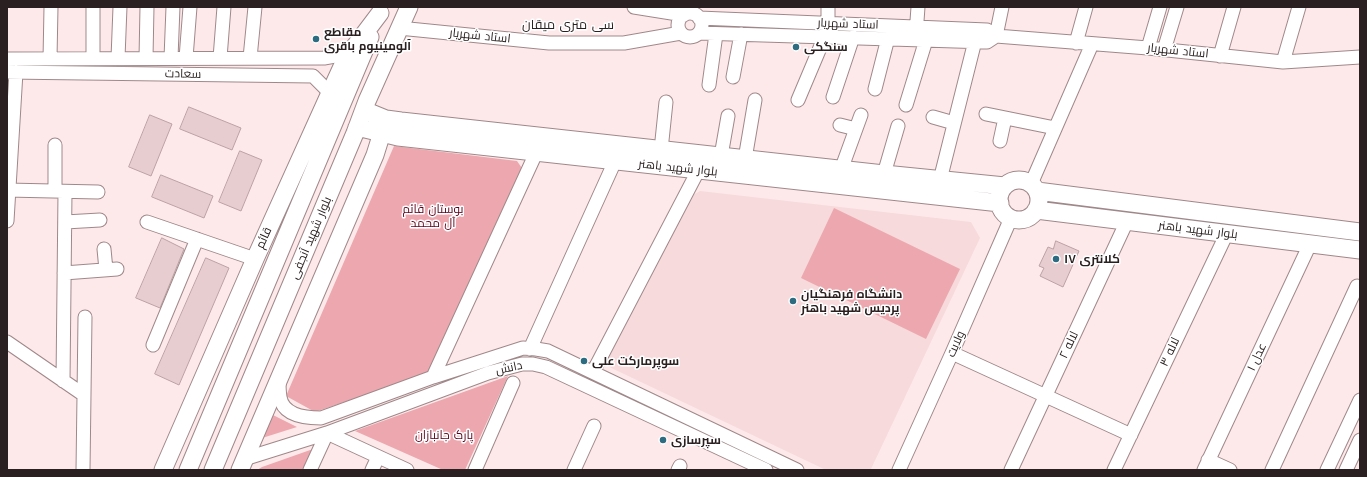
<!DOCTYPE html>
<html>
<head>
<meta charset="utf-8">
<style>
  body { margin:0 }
  #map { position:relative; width:1367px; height:477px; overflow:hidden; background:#fee9ea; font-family:"Work Sans",sans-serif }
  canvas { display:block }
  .frame { position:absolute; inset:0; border:8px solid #2a2021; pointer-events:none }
</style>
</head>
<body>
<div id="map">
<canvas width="1367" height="477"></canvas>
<div class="frame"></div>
</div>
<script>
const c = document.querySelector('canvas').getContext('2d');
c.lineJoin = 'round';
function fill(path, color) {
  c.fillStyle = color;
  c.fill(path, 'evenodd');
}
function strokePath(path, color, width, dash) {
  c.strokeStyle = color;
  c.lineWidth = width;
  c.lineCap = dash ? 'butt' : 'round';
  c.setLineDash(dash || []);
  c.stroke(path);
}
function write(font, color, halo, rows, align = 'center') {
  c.font = font + ' "Work Sans",Cairo,sans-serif';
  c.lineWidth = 3;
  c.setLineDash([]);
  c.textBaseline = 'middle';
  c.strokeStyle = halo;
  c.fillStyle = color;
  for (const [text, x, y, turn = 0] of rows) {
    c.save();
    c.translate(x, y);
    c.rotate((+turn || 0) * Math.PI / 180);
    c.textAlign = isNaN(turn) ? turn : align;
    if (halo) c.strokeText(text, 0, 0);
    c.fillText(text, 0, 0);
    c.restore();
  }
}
const built = new Path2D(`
  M700,191L971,222L980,238L871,469L826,470L603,364L693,195Z`);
const green = new Path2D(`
  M394,146L517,161L524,171L429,373L315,412L286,396Z
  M834,208L960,269L926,339L801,278Z
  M508,376L465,470H443L355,431Z
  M271,414L297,427L259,439Z
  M313,449L303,470H257L262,467Z`);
const building = new Path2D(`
  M189,107L241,128L232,150L180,129Z
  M150,115L172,124L151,176L129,167Z
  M240,151L262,160L241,211L219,202Z
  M161,175L213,196L204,218L152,197Z
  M162,238L184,249L160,308L136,298Z
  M1056,241L1079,251L1063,287L1040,276L1044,268L1039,266L1048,247L1053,249Z
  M206,258L229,268L179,385L155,374Z`);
const minor = new Path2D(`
  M634,7L684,15
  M678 25a12 12 0 1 1 24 0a12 12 0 1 1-24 0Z
  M699,18L987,30L996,36L1148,48L1283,62L1360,57
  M399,28L549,43H624L681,33
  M699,33L987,42L996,36
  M916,35L918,7
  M996,36L1002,7
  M1076,43L1086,7
  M1148,48L1160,7
  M1164,50L1177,7
  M1220,56L1234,7
  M93,58V7
  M118,58L120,7
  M146,58L147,7
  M171,58L173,7
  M186,58L190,7
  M220,58L224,7
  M250,58L255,7
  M7,59L324,58L335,56L352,50
  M50,59L51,7
  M1283,62L1299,7
  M7,72L313,76L330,93L333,101
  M733,77L741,34
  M709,85L716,34
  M875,89L888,38
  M833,97L853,37
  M798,100L825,36L828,23V7
  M906,105L926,40
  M986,114L1055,128
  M933,117L954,123
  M840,125L856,129
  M1000,141L1005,118
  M661,150L666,102
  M721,156L728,116
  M745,159L755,100
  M841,170L861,115
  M884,174L898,126
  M940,180L975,41
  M1031,184L1092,44
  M7,190L98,192
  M55,191V145
  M7,221L16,72
  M65,222L100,220
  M147,222L255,259
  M104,249L106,270
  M64,273L117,269
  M7,342L84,395L83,470
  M153,345L197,239
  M530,349L615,161
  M952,353L1131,435
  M593,372L699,169
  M433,377L536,153
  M63,381L65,192
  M279,381C279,386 279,391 280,397C283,416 306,418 321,418L433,377L523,348L536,349L548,351L797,470
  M84,395L85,317
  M327,433L407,470
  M244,459L327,433L488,373L522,364H533L546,367L766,470
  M1208,460L1230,470
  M310,470L327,433
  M372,470L378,457
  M475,470L513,383
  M574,470L594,426
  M678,470L680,466
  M899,470L952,353L1011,218
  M1011,470L1127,221
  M1114,470L1227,233
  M1204,470L1310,244
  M1272,470L1357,286
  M1327,470L1360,400
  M1346,470L1360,440`);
const major = new Path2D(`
  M364,110L386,119L401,121L884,174L1005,186
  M357,127L398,137L1000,203
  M999 200a20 20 0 1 1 40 0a20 20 0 1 1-40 0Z
  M1037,191L1360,232
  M1036,210L1360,250
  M163,470L255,259L330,93L346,58L380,13
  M188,470L370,37
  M213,470L355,133L367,101L409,7
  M240,470L375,155L385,123`);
const markers = [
  [316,39,4,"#2c6b80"],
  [796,47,4,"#2c6b80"],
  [1056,259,4,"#2c6b80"],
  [793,301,4,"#2c6b80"],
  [584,361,4,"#2c6b80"],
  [663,440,4,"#2c6b80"]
];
const streetNames = [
  ["استاد شهریار",848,24,2],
  ["استاد شهریار",480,36,6],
  ["استاد شهریار",1178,51,6],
  ["سعادت",183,74,1],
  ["بلوار شهید باهنر",678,168,6],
  ["بلوار شهید باهنر",1198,230,7],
  ["قائم",264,238,-66],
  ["بلوار شهید آنجفی",311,238,-67],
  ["ولایت",956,344,-66],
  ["لاله ۲",1069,345,-65],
  ["لاله ۳",1170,352,-65],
  ["عدل ۱",1257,357,-65],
  ["دانش",509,368,-12]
];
const poiNames = [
  ["مقاطع",324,32],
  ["آلومینیوم باقری",324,46],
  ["سنگکی",804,47],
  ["کلانتری ۱۷",1064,259],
  ["دانشگاه فرهنگیان",801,294],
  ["پردیس شهید باهنر",801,308],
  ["سوپرمارکت علی",592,361],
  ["سپرسازی",671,440]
];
const parkNames = [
  ["بوستان قائم",433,209],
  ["آل محمد",433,223],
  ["پارک جانبازان",444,435]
];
const neighbourhoodNames = [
  ["سی متری میقان",568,25]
];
fill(built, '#f7dadc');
fill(green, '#eda8af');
fill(building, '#e7cdcf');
strokePath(building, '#bba2a4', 1);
strokePath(minor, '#a0888a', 15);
strokePath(major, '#a0888a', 19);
strokePath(minor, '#fff', 13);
strokePath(major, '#fff', 17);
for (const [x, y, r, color] of markers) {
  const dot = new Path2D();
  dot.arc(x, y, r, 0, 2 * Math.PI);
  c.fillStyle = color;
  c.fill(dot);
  strokePath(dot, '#fff', 1.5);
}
write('12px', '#2a2021', '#fff', streetNames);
write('bold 12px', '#2a2021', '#fff', poiNames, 'left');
write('12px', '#5b001c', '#fff', parkNames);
write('13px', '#2a2021', '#fff', neighbourhoodNames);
</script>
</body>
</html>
